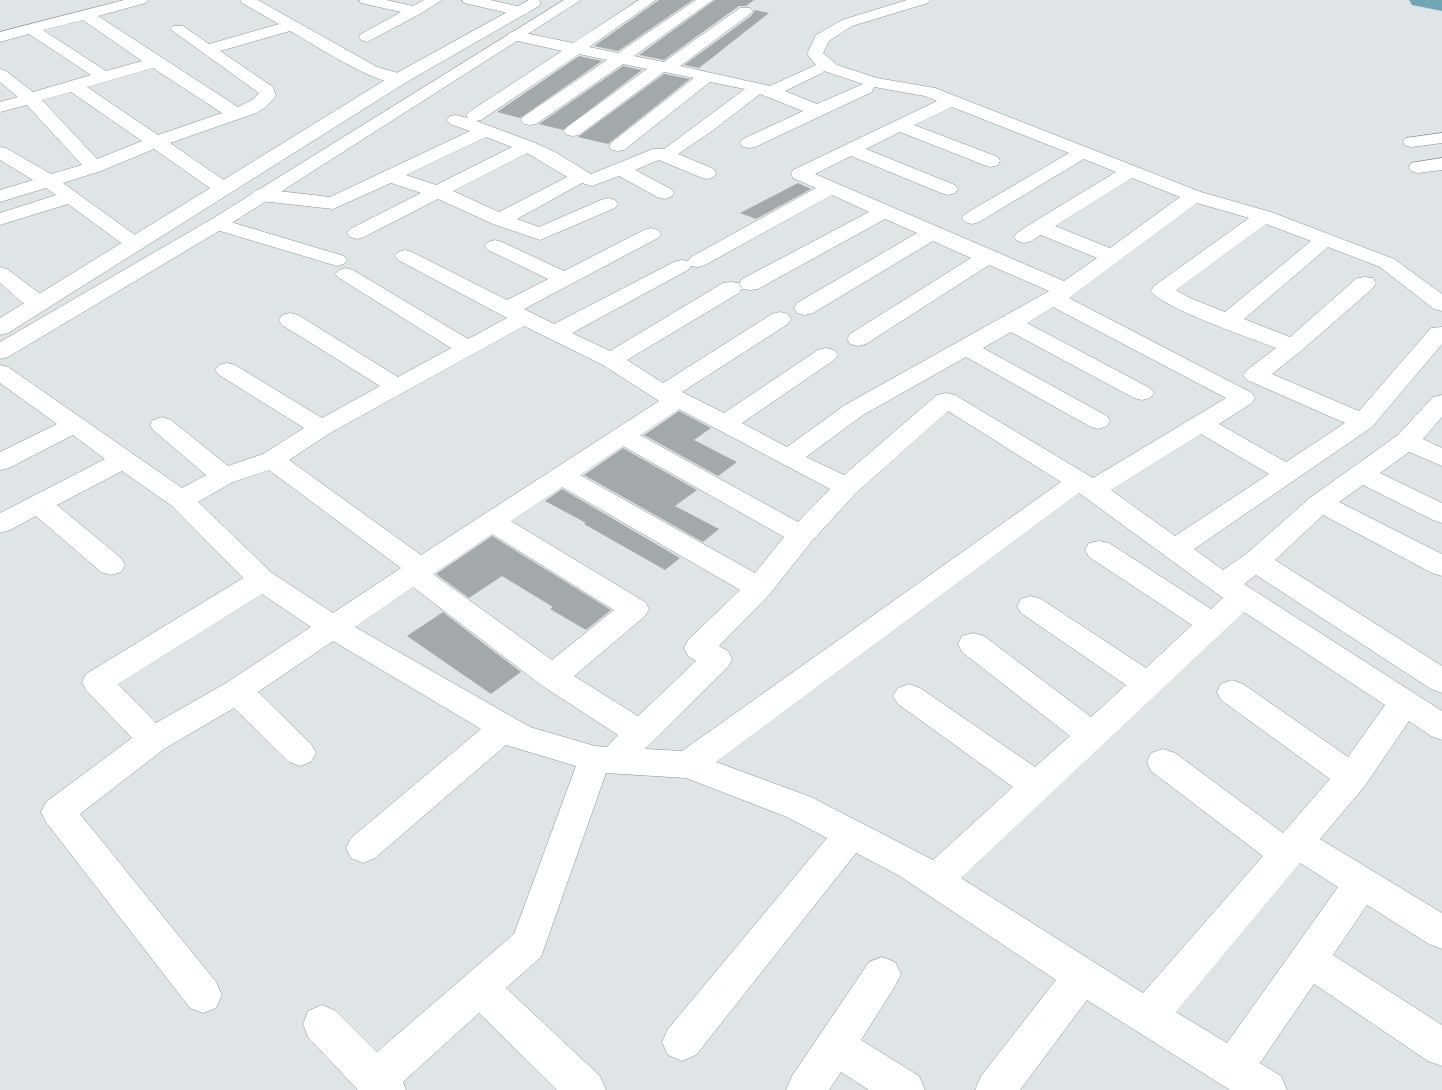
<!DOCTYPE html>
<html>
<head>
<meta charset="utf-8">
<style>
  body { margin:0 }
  canvas { display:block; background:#dfe5e7 }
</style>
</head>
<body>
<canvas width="1442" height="1090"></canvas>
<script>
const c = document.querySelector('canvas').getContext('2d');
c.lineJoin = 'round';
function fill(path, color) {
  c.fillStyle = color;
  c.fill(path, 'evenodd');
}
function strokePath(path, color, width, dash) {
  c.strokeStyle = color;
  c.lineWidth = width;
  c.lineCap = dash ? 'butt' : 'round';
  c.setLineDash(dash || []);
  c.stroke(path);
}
const river = new Path2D(`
  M1409,0H1442V11L1412,5Z`);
const building = new Path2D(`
  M659,0H693L618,51L594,46Z
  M715,0H754L746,6H739L664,60L639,55Z
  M755,10L769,13L699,68L684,65L751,16Z
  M579,56L602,61L520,118L497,112Z
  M623,66L642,70L563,130L539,124Z
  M664,74L690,79L608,144L578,137Z
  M798,183L811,189L756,219L740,213Z
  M679,411L711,428L694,440L737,462L718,476L644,435Z
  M623,448L697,490L675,506L719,529L703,542L584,475Z
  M562,489L680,558L665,570L584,524L586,523L545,501Z
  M492,536L611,610L586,630L550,609L553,607L502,576L469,598L436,574Z
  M443,612L479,640L521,672L491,694L407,636Z`);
const minor = new Path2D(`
  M124,0H148L146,3L98,16L238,107L254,99L259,93L170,29L173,26H183L209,44L279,24L242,3L240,0H258L377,67L405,75L407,79L405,83C380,89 314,44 290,31L220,51L273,87L276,96L266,107L256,113L170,143L231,185L234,189L231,193L224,195L217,193L154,149L101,171L63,183L142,240L145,244L142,248L135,250L128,248L68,204L0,225V213L56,195L46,188L0,202V190L33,180L0,160V147L6,148L51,174L82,165L27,105L0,112V102L18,97L0,82V69L6,71L33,92L91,75L29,34L0,42V32ZM83,20L142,61L106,71L43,30ZM153,68L222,113L158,135L87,87ZM71,92L142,141L97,159L42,100Z
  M359,0H386L413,6L424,0H442L420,14L367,42L361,40L359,37L361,34L401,12L361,3Z
  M462,0H490L526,8L529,11L526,14L521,16L464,3Z
  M639,0H656L589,47L618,53L696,0H713L634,56L664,62L740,8H750L753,11L750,14L680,66L770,86L816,65L807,54L816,35L842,20L907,0H930L928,3L852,26L829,41L823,53L837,65L877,78L935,88L1201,192L1271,212L1394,259L1442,294V311L1434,309L1380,267L1328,247L1244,319L1290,337L1357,278L1365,277L1373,278L1376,283L1373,288L1301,351L1272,374L1359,411L1431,328L1442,327V344L1372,427L1194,549L1223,570L1246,554L1311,497L1398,435L1433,397L1442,395V417L1423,439L1442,448V466L1409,452L1380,473L1442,503V523L1433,520L1363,485L1339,502L1442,554V576L1432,573L1323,515L1275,560L1442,666V693L1431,689L1256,575L1244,584L1442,711V740L1431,736L1409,721L1364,787L1320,839L1442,913V949L1429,944L1367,905L1333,955L1442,1025V1066L1428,1061L1314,984L1260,1063L1281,1076L1287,1090H1230L1087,1000L1020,1090H975L981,1076L1056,980L898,875L856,853L696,1055L682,1061L668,1055L662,1042L668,1029L827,838L787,817L686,778L606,773L541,957L506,988L600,1076L606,1090H557L479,1013L403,1082L406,1090H358L308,1037L303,1024L308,1011L322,1005L336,1011L377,1052L514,934L576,766L506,745L375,858L363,863L351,858L346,848L351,838L481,729L333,641L258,692L311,744L316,753L311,762L300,766L289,762L234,708L164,749L80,814L216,982L222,995L216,1008L203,1013L190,1008L46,822L41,812L46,802L132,738L86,690L82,682L86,674L243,578L172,506L122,471L57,505L121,558L125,565L121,572L111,575L101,572L36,516L10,530L0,533V513L105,459L73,435L9,468L0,470V452L57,424L0,383V365L8,367L182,488L206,475L153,430L150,425L153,420L162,417L171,420L228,466L263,454L304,428L219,375L215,370L219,365L227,363L235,365L322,418L380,386L282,325L279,320L282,315L290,313L298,315L398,377L451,348L339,278L335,274L339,270L346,268L353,270L468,339L507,318L398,260L395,256L398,252L405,250L412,252L507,300L548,279L488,250L485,246L488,242L495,240L502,242L564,271L644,230L651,228L658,230L661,234L658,238L524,309L554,324L674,262L681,260L688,261L691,257L816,188L793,178L791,174L793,170L937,101L925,96L874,87L872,92L755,147L749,148L743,147L740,143L743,139L803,111L760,94L712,131L678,154L714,169L716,173L714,177L707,179L700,177L659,160L635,170L671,189L674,193L671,197L664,199L657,197L619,176L592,186L582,183L517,219L539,227L601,200L608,198L615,200L618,204L615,208L540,240L493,224L438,199L364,237L357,239L350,237L347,233L350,229L421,193L391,183L333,209L261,201L254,199L251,195L254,191L261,189L330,197L470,131L450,124L447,120L450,116L456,115L468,118L466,116L469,112L562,51L509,39L507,36L509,33L515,31L573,43ZM579,54L607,60L524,116L521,120L524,124L530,125L536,124L623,64L647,69L567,127L564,131L567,135L573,136L579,135L664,72L694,78L612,142L609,146L612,150L618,151L624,150L710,82L745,89L664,149H653L591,174L555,152L533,142L476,121L481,120ZM824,71L863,84L817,104L785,91L822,73ZM952,107L1069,153L965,214L962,218L965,222L972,224L979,222L1084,159L1116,172L1032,223L1017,233L1014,237L1017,241L1024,243L1031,241L1041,235L1097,258L1064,281L815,174L851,156L941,193L948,195L955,193L958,189L955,185L866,149L900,132L984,165L991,167L998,165L1000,161L998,157L914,125ZM486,137L512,147L436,185L406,175ZM527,153L567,177L499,212L453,191ZM1132,178L1180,197L1110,248L1055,226ZM832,195L869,212L742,279L739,284L742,289L750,290L758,289L885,219L917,233L797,303L794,308L797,313L805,315L813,313L933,241L971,258L850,334L847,339L850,344L858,346L866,344L989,265L1049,291L845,405L787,447L742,423L834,360L838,355L834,350L826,348L818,350L724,413L682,392L788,324L791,319L788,314L780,312L772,314L663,383L627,360L739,293L742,288L739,283L731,282L723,283L610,351L572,333L688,270L691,266L698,267L705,265ZM1197,203L1249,218L1154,286L1151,291C1164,309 1251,338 1276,348L1247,370L1243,375L1247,380L1345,423L1286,462L1219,424L1252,403L1255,398L1252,393L1069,298ZM1266,224L1311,241L1225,312L1190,298L1176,290ZM1053,307L1226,398L1093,478L955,395L946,393L937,395L844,475L806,457L863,415L966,357L1089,426L1098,429L1107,426L1110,421L1107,416L983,348L1011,332L1134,398L1142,400L1150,398L1154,393L1150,388L1027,323ZM524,326L603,365L659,401L421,555L289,460L330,433ZM679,409L830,489L798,522L640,435ZM948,411L1061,482L682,751L645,749L728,667L732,659L728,651L719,646L769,595L811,542L856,493ZM1201,434L1269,474L1175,536L1111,490ZM623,446L784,537L755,573L580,475ZM269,470L401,568L333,613L272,573L198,502L233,482ZM562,487L740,590L688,640L684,648L688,656L696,661L638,716L574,676L645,616L649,609L645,602L511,521ZM1079,493L1223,598L1211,609L1109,543L1099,541L1089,543L1085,550L1089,557L1192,625L1146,668L1041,599L1031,596L1021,599L1017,606L1021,613L1126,685L1091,717L984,636L973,633L962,636L958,644L962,652L1070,736L1035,767L920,688L909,684L898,688L893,696L898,704L1013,787L933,860L811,797L716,762ZM492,534L614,610L552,660L433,574ZM413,587L541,685L618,735L607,747L595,746L530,727L355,627ZM262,594L311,627L226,683L156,723L118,684ZM1244,612L1385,705L1348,757L1243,684L1232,680L1221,684L1217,692L1221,700L1330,779L1283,833L1175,753L1163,749L1151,753L1147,762L1151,771L1263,856L1143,993L961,878ZM1300,863L1338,887L1227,1043L1176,1012Z
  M1442,133V143L1412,147L1406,146L1403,142L1406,138Z
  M1442,158V170L1418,173L1411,171L1409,167L1411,163Z
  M217,218L344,256L347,260L344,264L337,266L210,228L207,224L210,220Z
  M0,267L7,269L47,299L50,304L47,309C28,313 14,294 0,283Z
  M882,957L895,962L901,974L895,986L861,1040L919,1076L925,1090H869L841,1072L829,1090H786L792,1076L869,962Z`);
const major = new Path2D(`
  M529,0H539L541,3L539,6L405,83L8,333L0,335V318L393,75Z
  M564,0H581L224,228L8,357L0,359V342L210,220Z`);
fill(river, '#71a7b4');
fill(building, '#a3a9aa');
strokePath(minor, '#8d9294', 1);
strokePath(major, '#8d9294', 1);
fill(minor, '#fff');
fill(major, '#fff');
</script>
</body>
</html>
